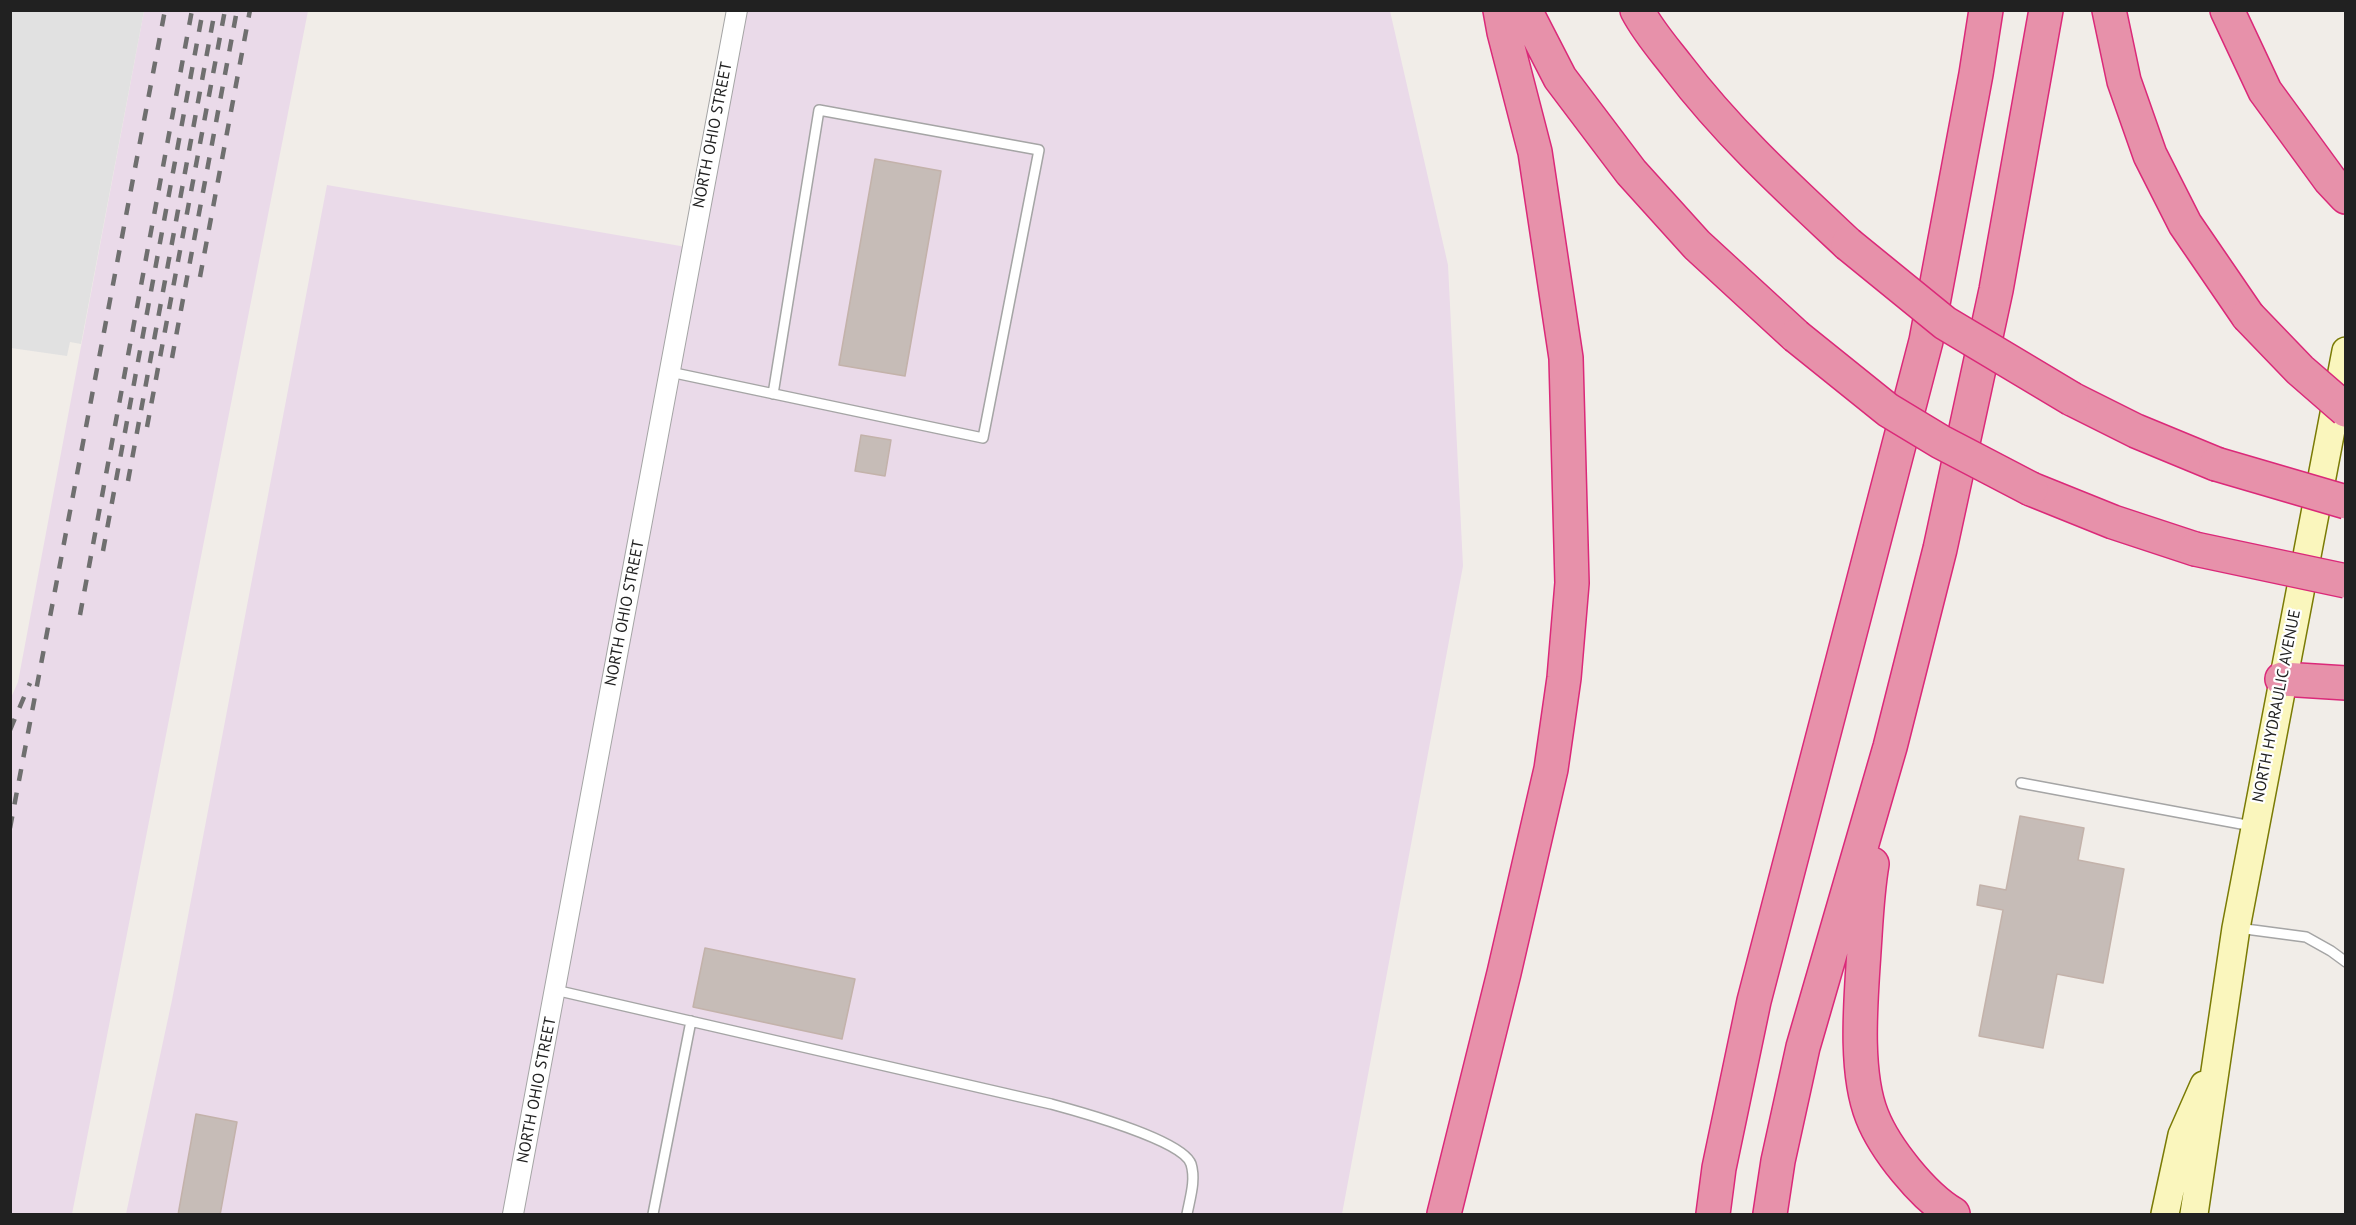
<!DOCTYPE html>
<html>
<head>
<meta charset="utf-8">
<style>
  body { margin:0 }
  #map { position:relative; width:2356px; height:1225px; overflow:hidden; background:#f1ede8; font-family:"PT Sans",sans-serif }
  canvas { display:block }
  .frame { position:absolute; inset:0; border:12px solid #212121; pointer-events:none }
</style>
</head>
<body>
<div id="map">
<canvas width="2356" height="1225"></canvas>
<div class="frame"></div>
</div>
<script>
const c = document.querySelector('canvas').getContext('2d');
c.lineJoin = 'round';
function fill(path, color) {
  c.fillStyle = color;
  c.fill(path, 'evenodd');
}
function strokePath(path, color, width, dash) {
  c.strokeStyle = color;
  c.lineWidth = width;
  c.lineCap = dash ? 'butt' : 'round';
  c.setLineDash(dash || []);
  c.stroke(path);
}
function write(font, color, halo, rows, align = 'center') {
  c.font = font + ' "PT Sans",sans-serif';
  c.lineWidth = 4.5;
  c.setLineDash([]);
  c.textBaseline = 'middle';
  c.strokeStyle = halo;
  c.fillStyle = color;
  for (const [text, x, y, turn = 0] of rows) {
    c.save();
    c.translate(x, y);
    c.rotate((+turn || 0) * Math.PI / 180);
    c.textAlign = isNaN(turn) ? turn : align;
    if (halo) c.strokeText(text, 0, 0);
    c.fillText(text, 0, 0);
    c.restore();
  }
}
const industrial = new Path2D(`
  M144,11H308L72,1214H11L10,700L18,682Z
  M737,11H1390L1448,265L1463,566L1342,1214H126L172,1000L327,185L692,248Z`);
const parking = new Path2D(`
  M10,11H144L81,344L70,342L67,356L11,348Z`);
const building = new Path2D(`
  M875,159L941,171L905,376L839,365Z
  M861,435L891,440L885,476L855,471Z
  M2020,816L2084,828L2078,860L2124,869L2103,983L2057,974L2043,1048L1979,1036L2003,910L1977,905L1980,885L2006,890Z
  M705,948L855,979L842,1039L693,1007Z
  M196,1114L237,1122L220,1215H178Z`);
const lane = new Path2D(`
  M670,372L983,438L1039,150L819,110L773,394
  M2021,783L2252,826
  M2238,928L2306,937L2331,951L2346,962
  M555,990L1051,1104C1077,1111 1183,1140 1191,1164C1196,1180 1190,1198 1187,1214
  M653,1214L691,1021`);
const street = new Path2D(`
  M513,1214L737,10`);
const secondary = new Path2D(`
  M2165,1214L2182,1135L2204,1085
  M2194,1214L2236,928L2346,351`);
const highway = new Path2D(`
  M1525,10L1560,78L1631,172L1697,245L1796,336
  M1637,10C1648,31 1663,48 1677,66C1728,133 1787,187 1848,244
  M2109,10L2124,81L2150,155L2185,224L2248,316
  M2227,10L2265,91L2330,180L2346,197
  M2072,399L2136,431L2216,464
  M2031,489L2113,522L2195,549
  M2282,679L2346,683
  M1872,864C1867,893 1866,922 1864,951C1861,999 1854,1071 1872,1116C1885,1149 1923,1196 1953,1214
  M1444,1214L1504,973L1551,769L1564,678L1572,583L1566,358L1535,152L1504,32L1500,10
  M1713,1214L1719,1168L1754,1001L1926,341L1976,74L1986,10
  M1770,1214L1778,1161L1803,1047L1890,747L1940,549L1996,290L2046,10`);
const rail = new Path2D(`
  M200,277L250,10
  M172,358L237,10
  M147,427L225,10
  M128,481L215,10
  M103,551L203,10
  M80,615L192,10
  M10,730L30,683
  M10,828L165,10`);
const highwayBridge = new Path2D(`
  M1848,244L1945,323L2072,399
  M2248,316L2300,370L2346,410
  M1796,336L1888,410L1941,442L2031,489
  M2216,464L2346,502
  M2195,549L2346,581`);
const streetNames = [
  ["NORTH OHIO STREET",713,135,-79],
  ["NORTH OHIO STREET",625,613,-79],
  ["NORTH HYDRAULIC AVENUE",2277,706,-79],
  ["NORTH OHIO STREET",537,1090,-79]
];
fill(industrial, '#eadae9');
fill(parking, '#e1e1e1');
fill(building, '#c6bcb7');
strokePath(building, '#c3b2aa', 1.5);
strokePath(lane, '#a5a5a5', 12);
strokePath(street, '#a5a5a5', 22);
strokePath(secondary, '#7a7b05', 30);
strokePath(highway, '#db2979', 36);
strokePath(lane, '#fff', 9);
strokePath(street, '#fff', 20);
strokePath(secondary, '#faf6bd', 27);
strokePath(highway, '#e791aa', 33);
strokePath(rail, '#6f6f6f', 4.5, [12, 12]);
strokePath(highwayBridge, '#db2979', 36, []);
strokePath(highwayBridge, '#e791aa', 33);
write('16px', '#212121', '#fff', streetNames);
</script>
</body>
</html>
